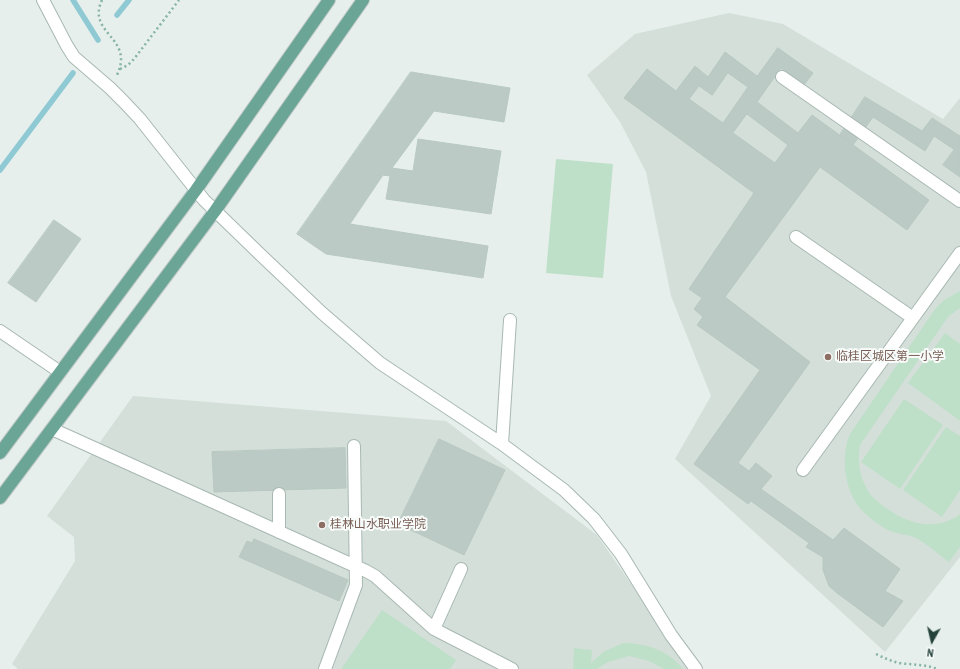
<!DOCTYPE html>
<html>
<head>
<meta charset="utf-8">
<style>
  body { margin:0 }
  #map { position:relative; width:960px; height:669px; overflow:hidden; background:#e6efeb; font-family:"Archivo Narrow",sans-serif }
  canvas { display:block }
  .north { position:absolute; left:912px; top:621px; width:40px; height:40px; -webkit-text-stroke:3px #f7fbf9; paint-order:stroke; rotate:188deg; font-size:11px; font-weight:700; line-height:16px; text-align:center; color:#24423a }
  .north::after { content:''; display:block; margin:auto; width:14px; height:18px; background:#24423a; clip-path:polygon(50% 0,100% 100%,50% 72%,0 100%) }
</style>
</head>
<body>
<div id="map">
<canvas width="960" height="669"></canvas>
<div class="north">N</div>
</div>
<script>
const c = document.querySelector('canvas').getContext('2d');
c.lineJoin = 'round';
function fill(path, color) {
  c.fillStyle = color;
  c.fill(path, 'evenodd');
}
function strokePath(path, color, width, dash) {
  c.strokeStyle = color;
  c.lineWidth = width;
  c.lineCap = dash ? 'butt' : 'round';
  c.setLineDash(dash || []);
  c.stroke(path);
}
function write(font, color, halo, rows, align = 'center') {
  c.font = font + ' "Archivo Narrow","Noto Sans SC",sans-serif';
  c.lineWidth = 4;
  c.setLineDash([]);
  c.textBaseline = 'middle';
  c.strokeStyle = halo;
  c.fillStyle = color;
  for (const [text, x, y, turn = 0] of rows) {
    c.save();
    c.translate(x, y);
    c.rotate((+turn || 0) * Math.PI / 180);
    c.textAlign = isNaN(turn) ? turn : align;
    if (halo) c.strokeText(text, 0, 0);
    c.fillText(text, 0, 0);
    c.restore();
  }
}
const built = new Path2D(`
  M729,13L783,24L943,119L960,98V557L885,652L675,459L711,396L671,296L646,172L620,122L587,75L635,34Z
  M133,396L446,421L597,535L690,669H18L12,664L75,561L74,537L47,516Z`);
const green = new Path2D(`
  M556,159L613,164L603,278L546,273Z
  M960,291V308L948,317L860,445C857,463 860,479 870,494C875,500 881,504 886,508C905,521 927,530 950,520C954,518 957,517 960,514V547L949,562C938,554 927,544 916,538C907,534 895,534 886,529C876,523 862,513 856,503C844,484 841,454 850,434L935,309L944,300Z
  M945,333L960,344V421L908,383Z
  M904,399L943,425L900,489L861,462Z
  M946,427L960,436V490L942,517L903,490Z
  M382,610L456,660L450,669H341Z
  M623,643C646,643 668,650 683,669H664L649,661L629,656L608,662L597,669H573L574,648L592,650L591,663L603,652Z`);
const stream = new Path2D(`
  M73,0L98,40
  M117,15L129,0
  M0,170L73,73`);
const building = new Path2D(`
  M778,48L813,73L804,85L781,68L757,102L798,133L812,115L929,200L907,230L820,167L725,297L810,362L738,463L749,471L756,463L772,476L761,489L833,540L844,528L900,569L885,591L903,601L883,627L837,593L829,586L823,570V557L806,547L809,543L751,501L748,504L694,464L760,370L697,325L703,317L694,309L702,298L689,289L754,193L624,98L647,69L676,91L695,66L708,77L725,52L757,76ZM728,73L748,87L723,123L689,99L699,86L712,95ZM747,114L788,145L775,163L733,133Z
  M411,72L510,88L504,122L434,111L392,168L413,171L418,139L501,151L491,214L386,199L390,176L383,175L350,224L488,246L483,278L326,254L297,234Z
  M865,97L922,131L932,118L960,136V142L955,150L934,136L925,151L873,117L853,145L840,135Z
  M960,142V177L943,165Z
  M54,220L81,239L36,302L8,283Z
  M439,439L505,470L464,555L398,524Z
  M345,448L346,488L214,492L212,452Z
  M254,539L348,580L339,601L239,557L247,541L252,543Z`);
const path = new Path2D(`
  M102,0C86,34 135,37 117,75
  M120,69L128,65L134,59L179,0
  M876,654C884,658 891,661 899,663C912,665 925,664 937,669`);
const minor = new Path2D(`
  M43,0L67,46L74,57L110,88L125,103L140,119L204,200L265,259L322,313L380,363L502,444L564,490L594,519L621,554L671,635L696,669
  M782,77L960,201
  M796,237L913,318
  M0,331L60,372
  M52,429L366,571L375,576L434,629L512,669
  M502,444L510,320
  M803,470L960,253
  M279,494V532
  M434,629L461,569
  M325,669L356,585L354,446`);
const major = new Path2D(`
  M0,453L196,190L329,0
  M0,498L215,211L363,0`);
const markers = [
  [828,357,4,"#8d6e63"],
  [322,525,4,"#8d6e63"]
];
const educationNames = [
  ["临桂区城区第一小学",836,357],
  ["桂林山水职业学院",330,525]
];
fill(built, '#d4dfda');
fill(green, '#bfe0c8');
strokePath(stream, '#8ec9d4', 5.5);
fill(building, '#bbcac4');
strokePath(building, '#b8c9c2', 1);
strokePath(minor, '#a8b8b2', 14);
strokePath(major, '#c2cac8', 14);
strokePath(path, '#86b3a5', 2.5, [2, 3]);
strokePath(minor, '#fff', 12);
strokePath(major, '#6aa596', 12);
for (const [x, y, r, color] of markers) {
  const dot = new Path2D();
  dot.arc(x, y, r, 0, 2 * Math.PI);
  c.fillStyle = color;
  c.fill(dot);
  strokePath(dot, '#f7fbf9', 1.5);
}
write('12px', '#785e54', '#f7fbf9', educationNames, 'left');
</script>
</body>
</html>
